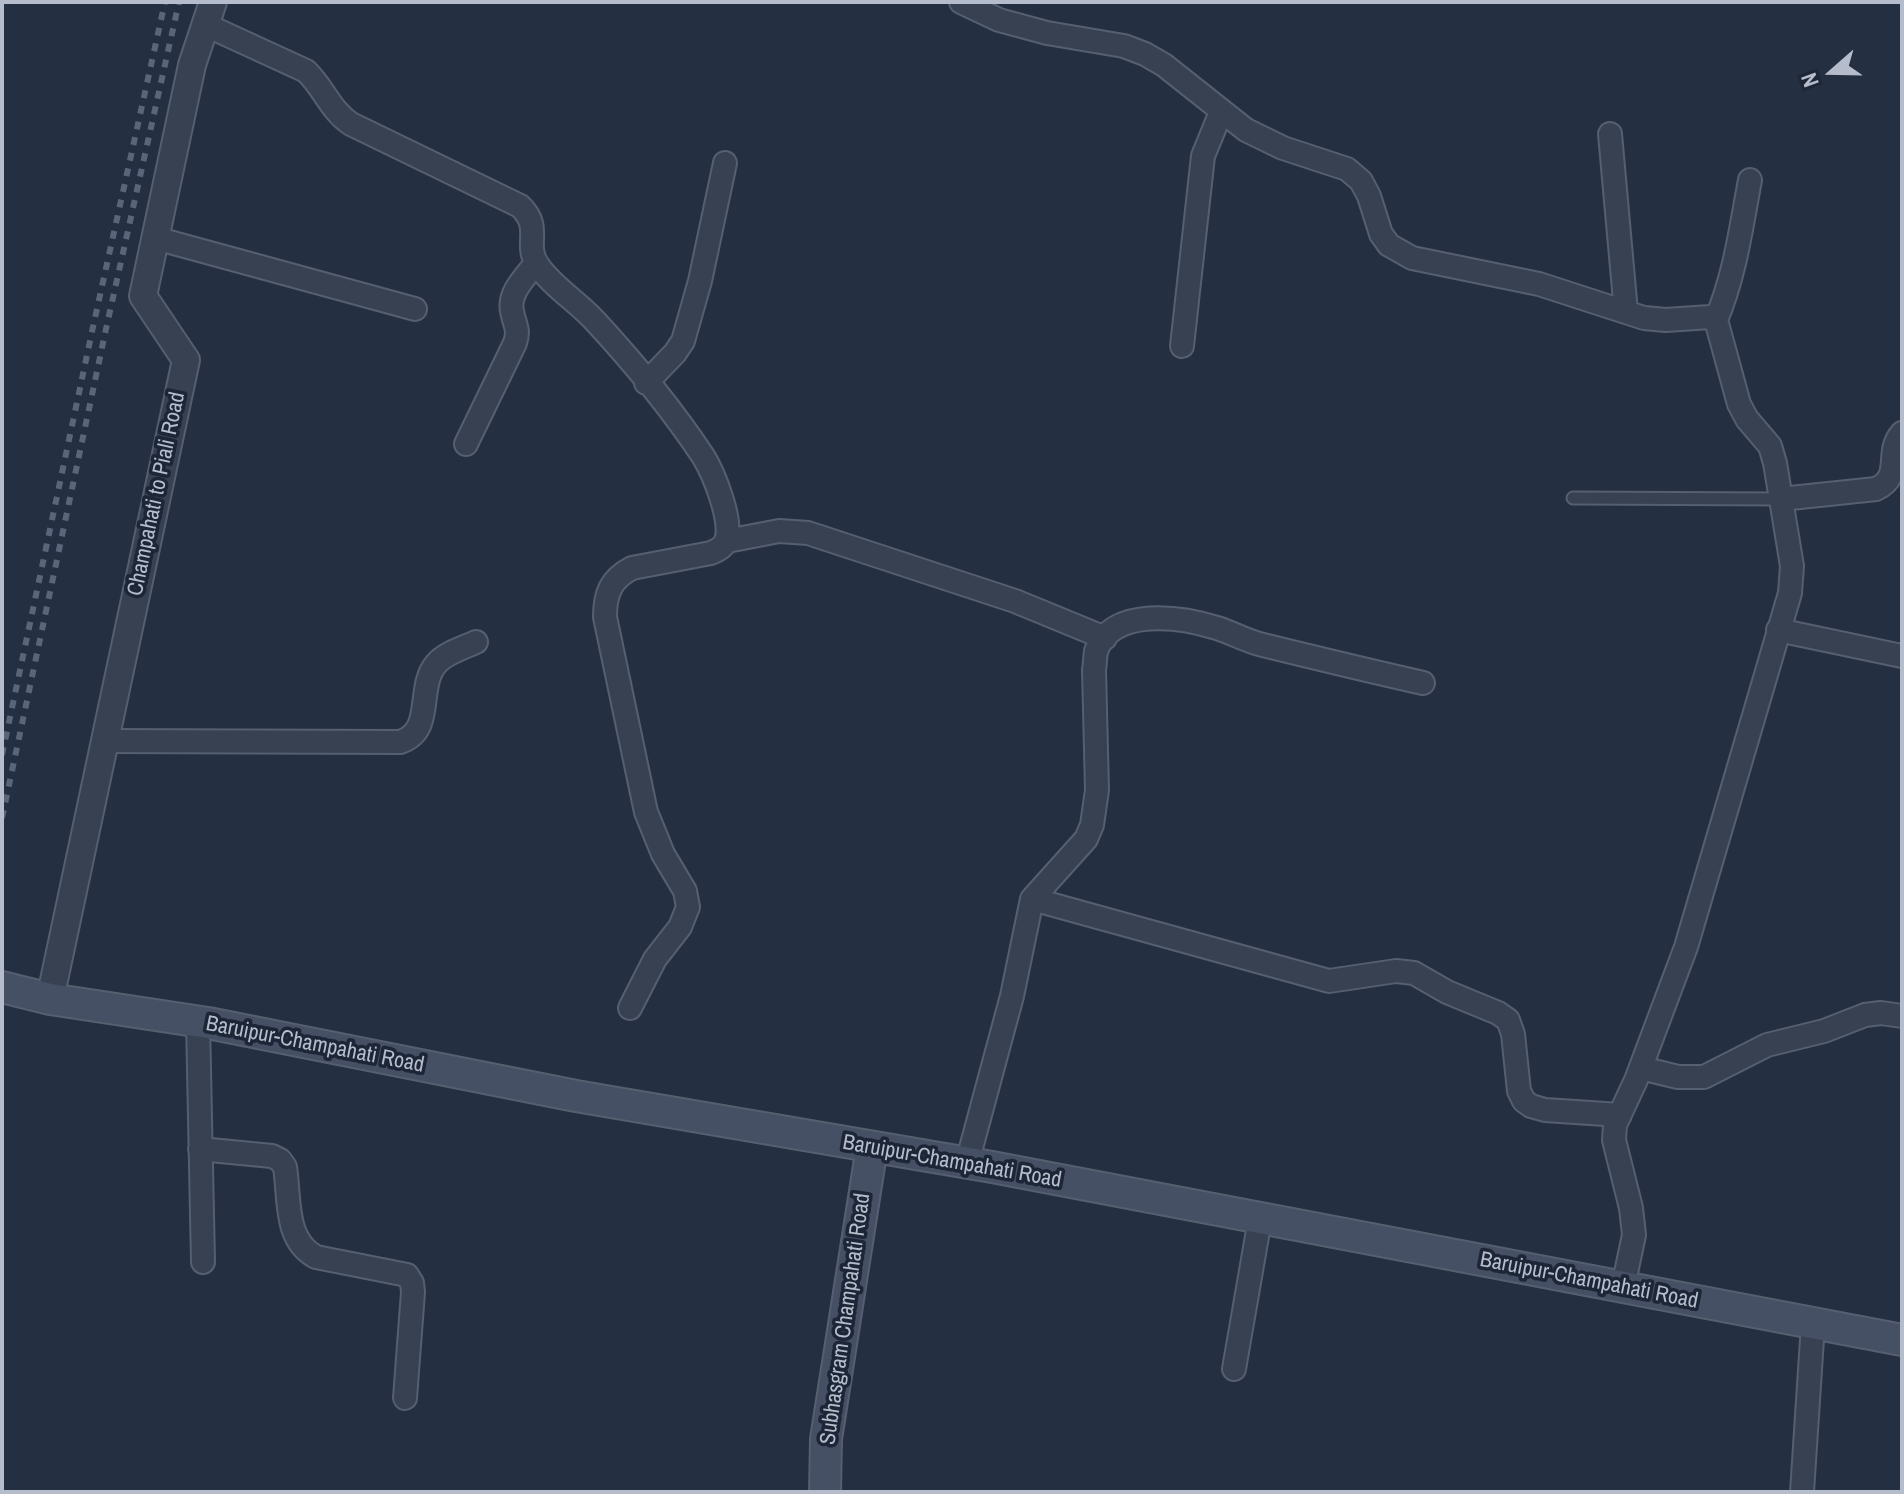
<!DOCTYPE html>
<html>
<head>
<meta charset="utf-8">
<style>
  body { margin:0 }
  #map { position:relative; width:1904px; height:1494px; overflow:hidden; background:#242f42; font-family:"Archivo Narrow",sans-serif }
  canvas { display:block }
  .frame { position:absolute; inset:0; border:4px solid #b5bdcc; pointer-events:none }
  .north { position:absolute; left:1792px; top:32px; width:80px; height:80px; -webkit-text-stroke:6px #1d2637; paint-order:stroke; rotate:250deg; font-size:22px; font-weight:700; line-height:32px; text-align:center; color:#b5bdcc }
  .north::after { content:''; display:block; margin:auto; width:28px; height:36px; background:#b5bdcc; clip-path:polygon(50% 0,100% 100%,50% 72%,0 100%) }
</style>
</head>
<body>
<div id="map">
<canvas width="1904" height="1494"></canvas>
<div class="frame"></div>
<div class="north">N</div>
</div>
<script>
const c = document.querySelector('canvas').getContext('2d');
c.lineJoin = 'round';
function strokePath(path, color, width, dash) {
  c.strokeStyle = color;
  c.lineWidth = width;
  c.lineCap = dash ? 'butt' : 'round';
  c.setLineDash(dash || []);
  c.stroke(path);
}
function write(font, color, halo, rows, align = 'center') {
  c.font = font + ' "Archivo Narrow",sans-serif';
  c.lineWidth = 7;
  c.setLineDash([]);
  c.textBaseline = 'middle';
  c.strokeStyle = halo;
  c.fillStyle = color;
  for (const [text, x, y, turn = 0] of rows) {
    c.save();
    c.translate(x, y);
    c.rotate((+turn || 0) * Math.PI / 180);
    c.textAlign = isNaN(turn) ? turn : align;
    if (halo) c.strokeText(text, 0, 0);
    c.fillText(text, 0, 0);
    c.restore();
  }
}
const service = new Path2D(`
  M1573,498L1781,499`);
const minor = new Path2D(`
  M961,2L999,20L1047,33L1124,46L1145,54L1164,65L1246,130L1283,148L1347,169L1361,181L1369,196L1381,234L1389,245L1412,258L1539,284L1644,318L1666,320L1710,317L1716,320L1739,404L1747,419L1770,446L1775,463L1792,566L1790,593L1686,947L1636,1080L1615,1125L1614,1140L1631,1208L1634,1235L1623,1287
  M206,25L306,71C324,88 330,110 351,124L520,206C544,229 522,244 539,267C554,288 578,302 596,322C632,361 673,411 703,456C713,472 735,524 725,543C722,548 716,551 711,553L632,568C611,579 605,593 605,617L646,812L663,854L685,891L688,907L680,927L655,959L630,1008
  M1610,134L1626,312
  M155,238L415,309
  M1716,320C1735,275 1741,228 1750,180
  M1182,346L1203,156L1221,112
  M646,383L675,353L683,341L700,281L725,163
  M466,444L515,343C520,329 514,324 512,311C508,293 526,276 536,263
  M1781,499L1876,489C1904,476 1884,453 1902,433
  M727,541L779,531L808,533L1015,601L1105,638
  M1778,630L1902,656
  M105,741L400,742C435,731 416,688 436,664C445,653 463,648 476,642
  M1032,899L1329,981L1396,971L1414,973L1447,992L1498,1013L1508,1020L1513,1034L1519,1091L1524,1101L1531,1106L1545,1110L1620,1115
  M198,1022L203,1262
  M1641,1068L1678,1077H1704L1767,1045L1824,1031L1865,1015L1881,1013L1902,1016
  M200,1149L272,1156L280,1160L285,1167C290,1199 284,1240 316,1257L407,1275L412,1283L413,1292L405,1398
  M967,1163L1012,996L1032,899L1086,839L1092,825L1097,790L1094,670C1095,664 1095,657 1096,651C1113,606 1182,617 1217,628C1233,633 1246,641 1263,645C1316,658 1370,671 1423,683
  M1234,1369L1260,1219
  M1802,1492L1813,1324`);
const tertiary = new Path2D(`
  M50,999L186,360L143,296L192,65L213,2`);
const secondary = new Path2D(`
  M2,987L50,999L208,1023L576,1096L992,1167L1902,1340
  M825,1492L826,1439L872,1147`);
const rail = new Path2D(`
  M2,755L93,327L165,2
  M2,818L106,329L179,2`);
const streetNames = [
  ["Champahati to Piali Road",157,494,-78],
  ["Baruipur-Champahati Road",315,1045,11],
  ["Baruipur-Champahati Road",952,1162,10],
  ["Baruipur-Champahati Road",1589,1281,11],
  ["Subhasgram Champahati Road",846,1319,-82]
];
strokePath(service, '#565f6f', 15);
strokePath(minor, '#565f6f', 26);
strokePath(tertiary, '#565f6f', 30);
strokePath(secondary, '#565f6f', 34);
strokePath(service, '#384152', 11);
strokePath(minor, '#384152', 22);
strokePath(tertiary, '#384152', 26);
strokePath(secondary, '#465065', 30);
strokePath(rail, '#5a6579', 6, [8, 8]);
write('22px', '#b5bdcc', '#1d2637', streetNames);
</script>
</body>
</html>
